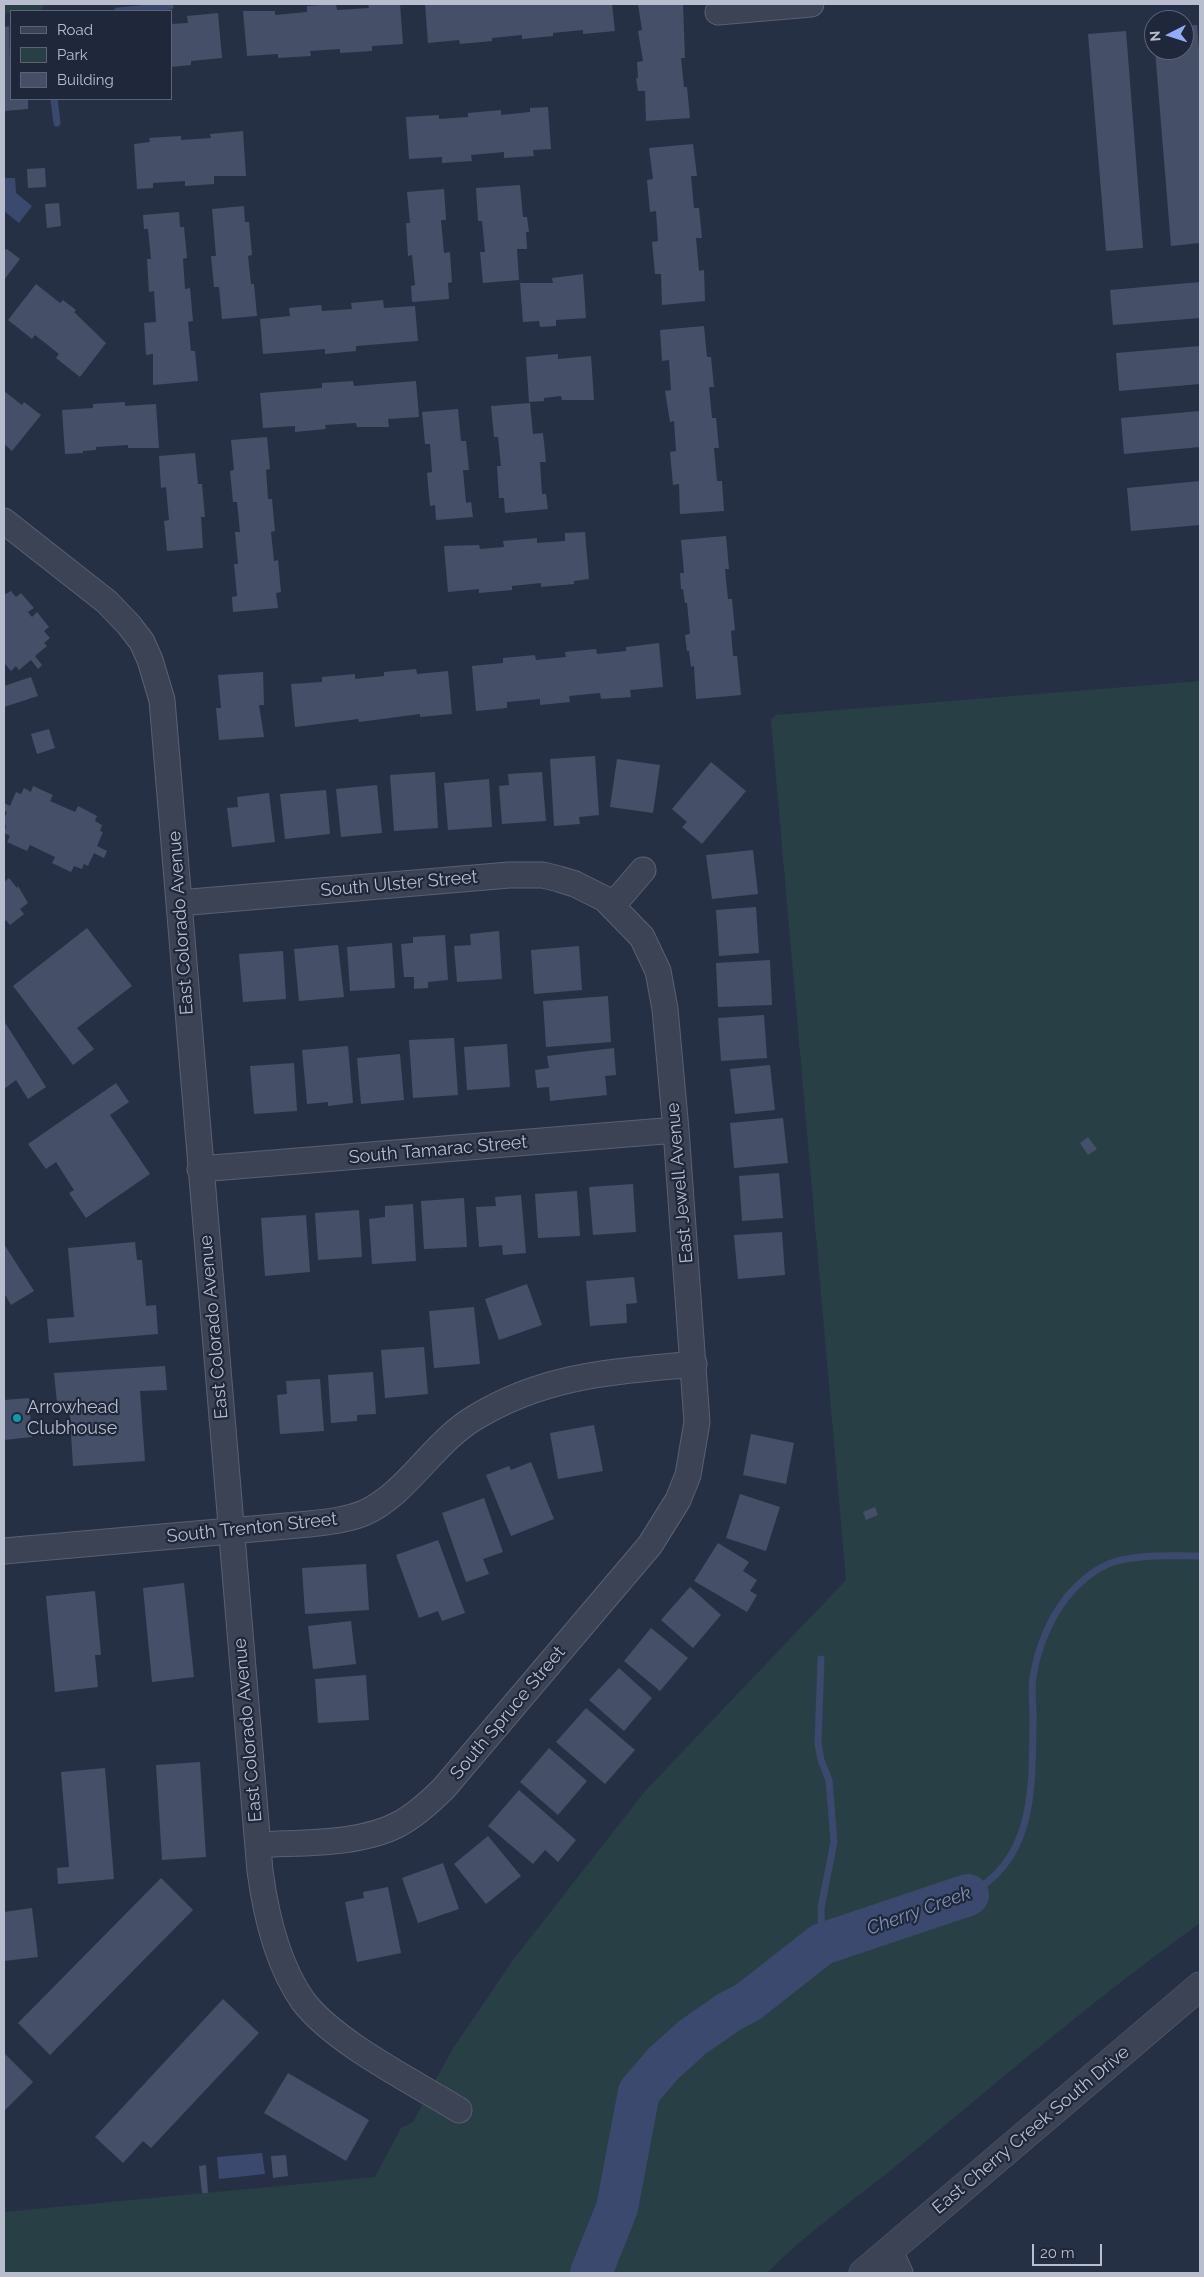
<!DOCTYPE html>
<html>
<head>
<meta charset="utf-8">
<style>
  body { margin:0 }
  #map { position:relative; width:1204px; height:2277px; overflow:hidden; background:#263045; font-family:Raleway,sans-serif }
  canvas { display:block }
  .frame { position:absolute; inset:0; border:5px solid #b9bece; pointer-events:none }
  .legend { position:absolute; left:10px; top:10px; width:162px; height:90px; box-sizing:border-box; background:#1f273a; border:1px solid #5d6375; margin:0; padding:6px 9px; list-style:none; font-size:15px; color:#b9bece }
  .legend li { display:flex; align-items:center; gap:10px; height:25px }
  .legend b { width:25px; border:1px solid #5d6375 }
  .north { position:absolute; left:1144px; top:10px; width:50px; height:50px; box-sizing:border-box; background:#1f273a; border:1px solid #5d6375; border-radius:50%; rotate:265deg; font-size:14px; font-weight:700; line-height:20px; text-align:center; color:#b9bece }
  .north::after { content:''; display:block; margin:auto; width:18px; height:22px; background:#8facfd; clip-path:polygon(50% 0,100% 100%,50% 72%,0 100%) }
  .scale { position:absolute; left:1032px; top:2244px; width:70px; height:22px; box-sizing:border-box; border:2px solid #b9bece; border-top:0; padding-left:6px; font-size:15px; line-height:18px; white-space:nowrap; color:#b9bece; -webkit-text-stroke:4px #1f273a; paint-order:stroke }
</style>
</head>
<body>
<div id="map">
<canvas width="1204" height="2277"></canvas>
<div class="frame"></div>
<ul class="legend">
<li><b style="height:6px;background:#3b4355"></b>Road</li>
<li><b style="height:14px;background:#283f46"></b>Park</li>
<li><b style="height:14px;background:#454f67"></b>Building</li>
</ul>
<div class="north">N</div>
<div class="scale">20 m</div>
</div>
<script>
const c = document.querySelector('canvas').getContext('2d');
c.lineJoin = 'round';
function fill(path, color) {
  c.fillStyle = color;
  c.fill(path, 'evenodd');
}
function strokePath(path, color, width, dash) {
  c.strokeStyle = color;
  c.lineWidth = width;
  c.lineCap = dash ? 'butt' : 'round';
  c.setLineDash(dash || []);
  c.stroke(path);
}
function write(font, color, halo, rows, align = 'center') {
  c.font = font + ' Raleway,sans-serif';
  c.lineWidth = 4.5;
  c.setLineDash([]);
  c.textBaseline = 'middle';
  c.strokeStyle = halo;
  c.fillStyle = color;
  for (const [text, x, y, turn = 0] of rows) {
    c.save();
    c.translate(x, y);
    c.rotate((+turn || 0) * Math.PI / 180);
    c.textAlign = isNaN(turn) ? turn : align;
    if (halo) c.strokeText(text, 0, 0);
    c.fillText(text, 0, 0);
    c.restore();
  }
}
const green = new Path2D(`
  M4,4H45L41,10L4,13Z
  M1200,681V1923C1098,1996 1003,2077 907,2157C860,2196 809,2230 767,2273H4V2212L375,2177L401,2128L413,2122L452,2050L513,1960L646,1790L846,1580L771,720L776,715Z`);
const water = new Path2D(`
  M4,178H15L16,193L32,206L19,223L4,211Z
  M262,2153L265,2174L219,2179L217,2157Z`);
const stream = new Path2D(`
  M118,11L170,6
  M54,99L57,123
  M821,1659L818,1744L821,1760L829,1780L834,1842L821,1908L822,1944
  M968,1895C1036,1859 1032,1787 1033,1719C1033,1705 1031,1690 1033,1677C1038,1647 1048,1622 1066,1598C1080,1581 1096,1567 1117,1561C1144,1554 1173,1556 1200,1556`);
const river = new Path2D(`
  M591,2273L617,2208L639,2092L664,2063L693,2037L729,2012L748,2002L822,1944L968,1895`);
const building = new Path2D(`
  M336,4L337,10L369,8L368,4H400L403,44L372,46V51L340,53V49L310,51L311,56L278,58V54L247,56L243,11H275V15L307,12V6Z
  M425,4H612L615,31L583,34V30L553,33V36L522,39V35L492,38V41L460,44L459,40L428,43Z
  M638,4H683L685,58H681L684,87H687L690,118L646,121L645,91H638L636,78H638L637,62L643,61L638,31L642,30Z
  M218,13L222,58L191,61V65L171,67V24L188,23L187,16Z
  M1197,25L1200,60V243L1171,246L1155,50H1184V26Z
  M9,26L11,99H28V109L4,111V27Z
  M1126,31L1143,248L1106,251L1088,34Z
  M548,107L551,149L533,150L534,156L504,158V152L471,155L472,161L442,163V157L409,159L406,117L439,115V119L468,117V113L501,110V115L530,112V108Z
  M243,131L246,176H214V184L185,186V181L153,183V188L137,189L134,144L150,142L149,138L181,136V140L211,138L210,134Z
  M693,144L697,176H691L694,208H699L702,238H696L699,271L704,270L705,301L662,305L661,274H655L652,242L658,241L656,211L650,212L647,180L653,179L649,148Z
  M45,168L46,187L28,188L27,169Z
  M520,185L523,217H527L529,232H526L527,249H517L519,280L483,283L480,252H485L482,221H478L476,188Z
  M444,189L446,220H441L444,253L450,252L452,282L448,283L449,299L412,302L411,286L415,285L412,255L408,256L406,223H410L407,192Z
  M59,203L61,226L47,228L45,204Z
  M244,206L245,222H249L252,255L248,256L251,284H254L257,316L222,319L219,287H214L211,256H216L212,209Z
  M179,212L180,227H184L187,258L183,259L185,289L190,288L193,321L188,322L191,351H195L198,381L153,385V354L146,355L144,323L156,322L154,291L149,292L147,259H151L148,229H144L143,215Z
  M7,249L20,259L4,280V250Z
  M583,274L586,318L556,320V326L540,327L539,321L523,322L520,283H553L552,278Z
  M1200,282V318L1113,325L1110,290Z
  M36,284L60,303L63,300L76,310L74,312L106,343L80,377L56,358L59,354L35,335L32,339L8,320Z
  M383,300L384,308L415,306L418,341L356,346V351L325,354V349L263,354L260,319L290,316L289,308L321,305L322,311L352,309L351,303Z
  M704,326L707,357H711L714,387H709L712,418H716L719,448H714L717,481H722L724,511L680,514L679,484L673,485L670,452L676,451L674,421L670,422L665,391L671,390L669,360L662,361L660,330Z
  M1200,346V384L1119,391L1116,353Z
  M558,354V359L591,356L594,400H562L561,396L544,398V401L529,402L526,357Z
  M353,381L354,386L416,381L419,417L388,419L389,427H357L356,423L325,425L326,429L295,432V426L263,428L260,393L322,388V383Z
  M4,391L22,405L24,402L41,415L12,451L4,444Z
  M125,402V406L156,404L159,448H128V445L96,447V450L83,451V453L65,454L62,410L93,408V404Z
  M530,403L533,434L543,433L546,462H540L542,494H546L548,509L505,513L504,498H499L497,466H501L498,437H494L491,406Z
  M458,409L461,441H466L469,470H463L466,503L471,502L473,517L436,520L435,505L430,506L427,473L432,472L430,444H425L422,412Z
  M1200,411V447L1124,454L1121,418Z
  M267,437L270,469L266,470L268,499H272L275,531L271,532L274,561L278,560L281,592L276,593L278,608L233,612L232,597L237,596L234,564H238L235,532H240L237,502H233L230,471L234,470L231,440Z
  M195,453L198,484H202L205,517H201L203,548L167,551L164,521L169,520L166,487L161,488L159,456Z
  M1200,481V525L1131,531L1127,488Z
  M585,532L589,579L574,581V584L541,587V583L512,586V590L479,593V589L448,592L444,546L479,545L480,549L504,547L503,541L537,538V543L565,541V533Z
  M726,536L729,569H725L728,599H732L735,630L731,631L733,656H737L741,695L696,699L694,666L691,667L689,651H687L685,635L690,634L687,603H685L683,589H681L680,573H684L681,540Z
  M11,591L16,597L21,593L34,608L28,612L32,617L37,612L49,627L44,631L50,638L44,643L47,646L35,656L42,665L38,669L31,660L19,670L16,666L11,671L5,664L4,665V595Z
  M659,643L663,687L630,690L631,697L601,699L600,693L569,696L570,702L540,705V699L507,702V708L476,711L472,666L503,663V658L535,655L536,660L566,657L565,652L596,649L597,654L626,651V647Z
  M416,669L417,674L448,671L452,714L420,717V714L359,722L358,719L295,727L291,684L322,682V677L355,674V679L384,676V672Z
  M263,672L264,705H259L264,737L219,740L216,708H221L218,675Z
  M31,677L38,696L4,707V686Z
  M49,729L55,748L37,754L31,734Z
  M595,756L599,815L579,817L580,824L554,826L550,759Z
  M617,759L660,765L653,813L610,807Z
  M711,762L746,791L702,844L682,827L687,822L672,809Z
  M435,772L438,828L394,831L390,775Z
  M542,772L546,821L502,824L499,786L509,785L508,774Z
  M489,779L492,827L448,830L444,783Z
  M377,785L382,833L341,837L336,789Z
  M33,786L53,795L50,801L75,812L78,806L97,816L95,821L102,825L100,831L103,832L97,846L107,851L104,858L94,853L88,866L84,864L82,869L74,866L71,872L52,863L55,857L30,845L27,851L7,842L10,836L4,833L6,827L4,819L7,812L4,811V803L10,806L16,792L21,794L24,788L31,792Z
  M326,790L330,834L285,839L280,794Z
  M269,793L275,842L232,847L227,808L238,807L237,797Z
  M753,850L758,894L712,899L706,855Z
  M9,878L17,888L18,886L28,903L20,909L24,914L10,925L6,920L4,922V882Z
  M756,907L759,953L719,956L716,910Z
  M87,928L132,986L77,1028L94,1049L73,1065L13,986Z
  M499,931L502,979L457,982L454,946L471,945L470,934Z
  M445,935L448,980L428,982V988L414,989V977H404L401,944L413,943V937Z
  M392,943L395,988L350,991L347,947Z
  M338,945L344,997L299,1001L294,949Z
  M579,946L582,990L534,994L531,950Z
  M283,951L286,999L243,1002L239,954Z
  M770,960L772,1005L718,1007L716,963Z
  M608,996L611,1042L546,1047L543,1001Z
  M764,1015L767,1058L721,1061L718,1018Z
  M4,1021L46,1087L28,1099L16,1080L4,1089Z
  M454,1038L458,1095L413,1098L409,1040Z
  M507,1044L510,1087L467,1090L464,1047Z
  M348,1046L353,1103L328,1106V1102L307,1104L302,1050Z
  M614,1048L616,1075L605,1076L607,1095L550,1101L549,1087L537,1088L535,1070L549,1068L547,1056Z
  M400,1054L404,1100L361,1104L357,1058Z
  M294,1063L297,1111L254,1114L250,1066Z
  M770,1065L775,1110L735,1114L730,1069Z
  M116,1083L129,1102L110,1115L150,1174L86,1218L69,1193L74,1190L56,1162L46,1169L28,1144Z
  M783,1118L788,1163L734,1168L730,1123Z
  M1088,1137L1097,1149L1088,1155L1080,1143Z
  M779,1173L783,1218L742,1221L739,1176Z
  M633,1184L636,1232L593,1235L589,1187Z
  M577,1191L580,1236L538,1238L535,1194Z
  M521,1195L526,1253L503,1255L502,1245L479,1247L476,1207L496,1206L495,1197Z
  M464,1198L467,1247L424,1249L421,1201Z
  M413,1204L416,1261L372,1264L369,1219L385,1217V1206Z
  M359,1210L362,1257L318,1260L315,1213Z
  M306,1215L310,1272L265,1276L261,1218Z
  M782,1232L785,1275L738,1279L734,1235Z
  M135,1242L137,1260H142L146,1306L156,1305L158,1334L49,1343L47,1319L74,1317L68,1248Z
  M4,1244L34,1291L11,1305L4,1293Z
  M634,1277L637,1303L626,1304L627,1323L590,1326L586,1281Z
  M527,1284L542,1325L499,1340L485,1299Z
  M474,1307L480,1364L434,1368L429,1311Z
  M424,1347L428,1394L385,1398L381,1350Z
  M165,1366L167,1390L140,1391L145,1461L73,1466L69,1402L57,1403L54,1373Z
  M373,1372L376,1414L357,1415V1421L331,1423L328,1375Z
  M320,1379L324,1431L280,1434L277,1395L287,1394L286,1381Z
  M29,1398L32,1437L4,1440V1400Z
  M594,1425L603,1471L558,1479L550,1433Z
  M751,1434L794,1443L786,1484L743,1475Z
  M531,1462L554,1519L511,1536L486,1475L509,1466L511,1470Z
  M740,1494L780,1507L766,1551L726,1538Z
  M484,1498L503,1552L483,1559L489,1574L466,1582L442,1513Z
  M875,1507L878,1515L866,1520L863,1512Z
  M438,1540L465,1613L442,1621L438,1611L419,1618L396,1555Z
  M718,1543L749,1562L743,1571L757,1580L750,1591L757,1595L747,1612L694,1581Z
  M366,1564L369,1610L305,1614L302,1568Z
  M184,1583L194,1677L152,1682L143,1588Z
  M690,1587L721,1615L693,1648L661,1620Z
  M95,1591L101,1655H95L98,1687L55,1692L46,1596Z
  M351,1621L356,1664L313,1669L308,1626Z
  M651,1628L688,1658L660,1691L624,1661Z
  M619,1668L652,1698L624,1731L589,1700Z
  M366,1675L369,1720L318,1723L315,1679Z
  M586,1708L635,1750L605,1784L556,1742Z
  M549,1748L587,1781L558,1815L520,1782Z
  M200,1762L206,1857L162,1860L156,1765Z
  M105,1768L114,1879L58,1884L57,1868L69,1867L61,1772Z
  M519,1790L576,1840L558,1862L545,1850L533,1864L488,1826Z
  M488,1836L521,1876L486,1904L454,1864Z
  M443,1863L459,1909L418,1923L402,1878Z
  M161,1878L193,1910L50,2055L18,2023Z
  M388,1887L401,1953L357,1962L345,1902L364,1898L363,1892Z
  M32,1908L38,1957L4,1961V1912Z
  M223,1999L259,2033L151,2148L143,2141L123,2163L95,2137Z
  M4,2053L33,2082L4,2111Z
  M288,2073L369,2120L346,2161L264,2113Z
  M286,2155L288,2176L273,2178L271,2156Z
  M206,2165L208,2193H202L199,2166Z`);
const minor = new Path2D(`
  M718,12L811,4
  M4,521L107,602L129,625L142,642L150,660L162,700L260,1871C266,1916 277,1964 303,2001C335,2043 412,2081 459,2110
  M179,903L509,875H543L559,879L575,884L605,899L642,937L658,971L665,1009L676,1130L697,1422L688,1475L678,1500L650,1545L444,1788C430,1802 416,1815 399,1824C360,1845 302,1842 258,1845
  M613,905L643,870
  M200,1169L676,1130
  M4,1551L309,1524C327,1522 347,1520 364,1513C408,1493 433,1442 476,1417C547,1374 614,1372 694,1364
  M890,2251L900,2273`);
const tertiary = new Path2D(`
  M863,2273L1200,1986`);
const markers = [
  [17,1418,5,"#0f9aa8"]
];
const streetNames = [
  ["South Ulster Street",399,884,-5],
  ["East Colorado Avenue",181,923,-94],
  ["South Tamarac Street",438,1150,-5],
  ["East Jewell Avenue",680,1183,-95],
  ["East Colorado Avenue",214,1327,-95],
  ["South Trenton Street",252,1528,-6],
  ["South Spruce Street",508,1713,-50],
  ["East Colorado Avenue",248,1730,-95],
  ["East Cherry Creek South Drive",1031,2130,-40]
];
const poiNames = [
  ["Arrowhead",27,1408],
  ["Clubhouse",27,1429]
];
const waterNames = [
  ["Cherry Creek",919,1911,-20]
];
fill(green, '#283f46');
fill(water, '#3a496d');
strokePath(stream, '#3a496d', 7);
strokePath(river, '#3a496d', 42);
fill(building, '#454f67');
strokePath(minor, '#5a6072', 27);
strokePath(tertiary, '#5a6072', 29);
strokePath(minor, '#3b4355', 25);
strokePath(tertiary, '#3b4355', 28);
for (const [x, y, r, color] of markers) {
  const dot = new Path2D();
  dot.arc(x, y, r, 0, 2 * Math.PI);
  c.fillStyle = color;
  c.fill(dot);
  strokePath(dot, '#1f273a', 2);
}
write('18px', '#b9bece', '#1f273a', streetNames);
write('18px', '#b9bece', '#1f273a', poiNames, 'left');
write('italic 19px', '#7f90b6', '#1f273a', waterNames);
</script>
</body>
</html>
